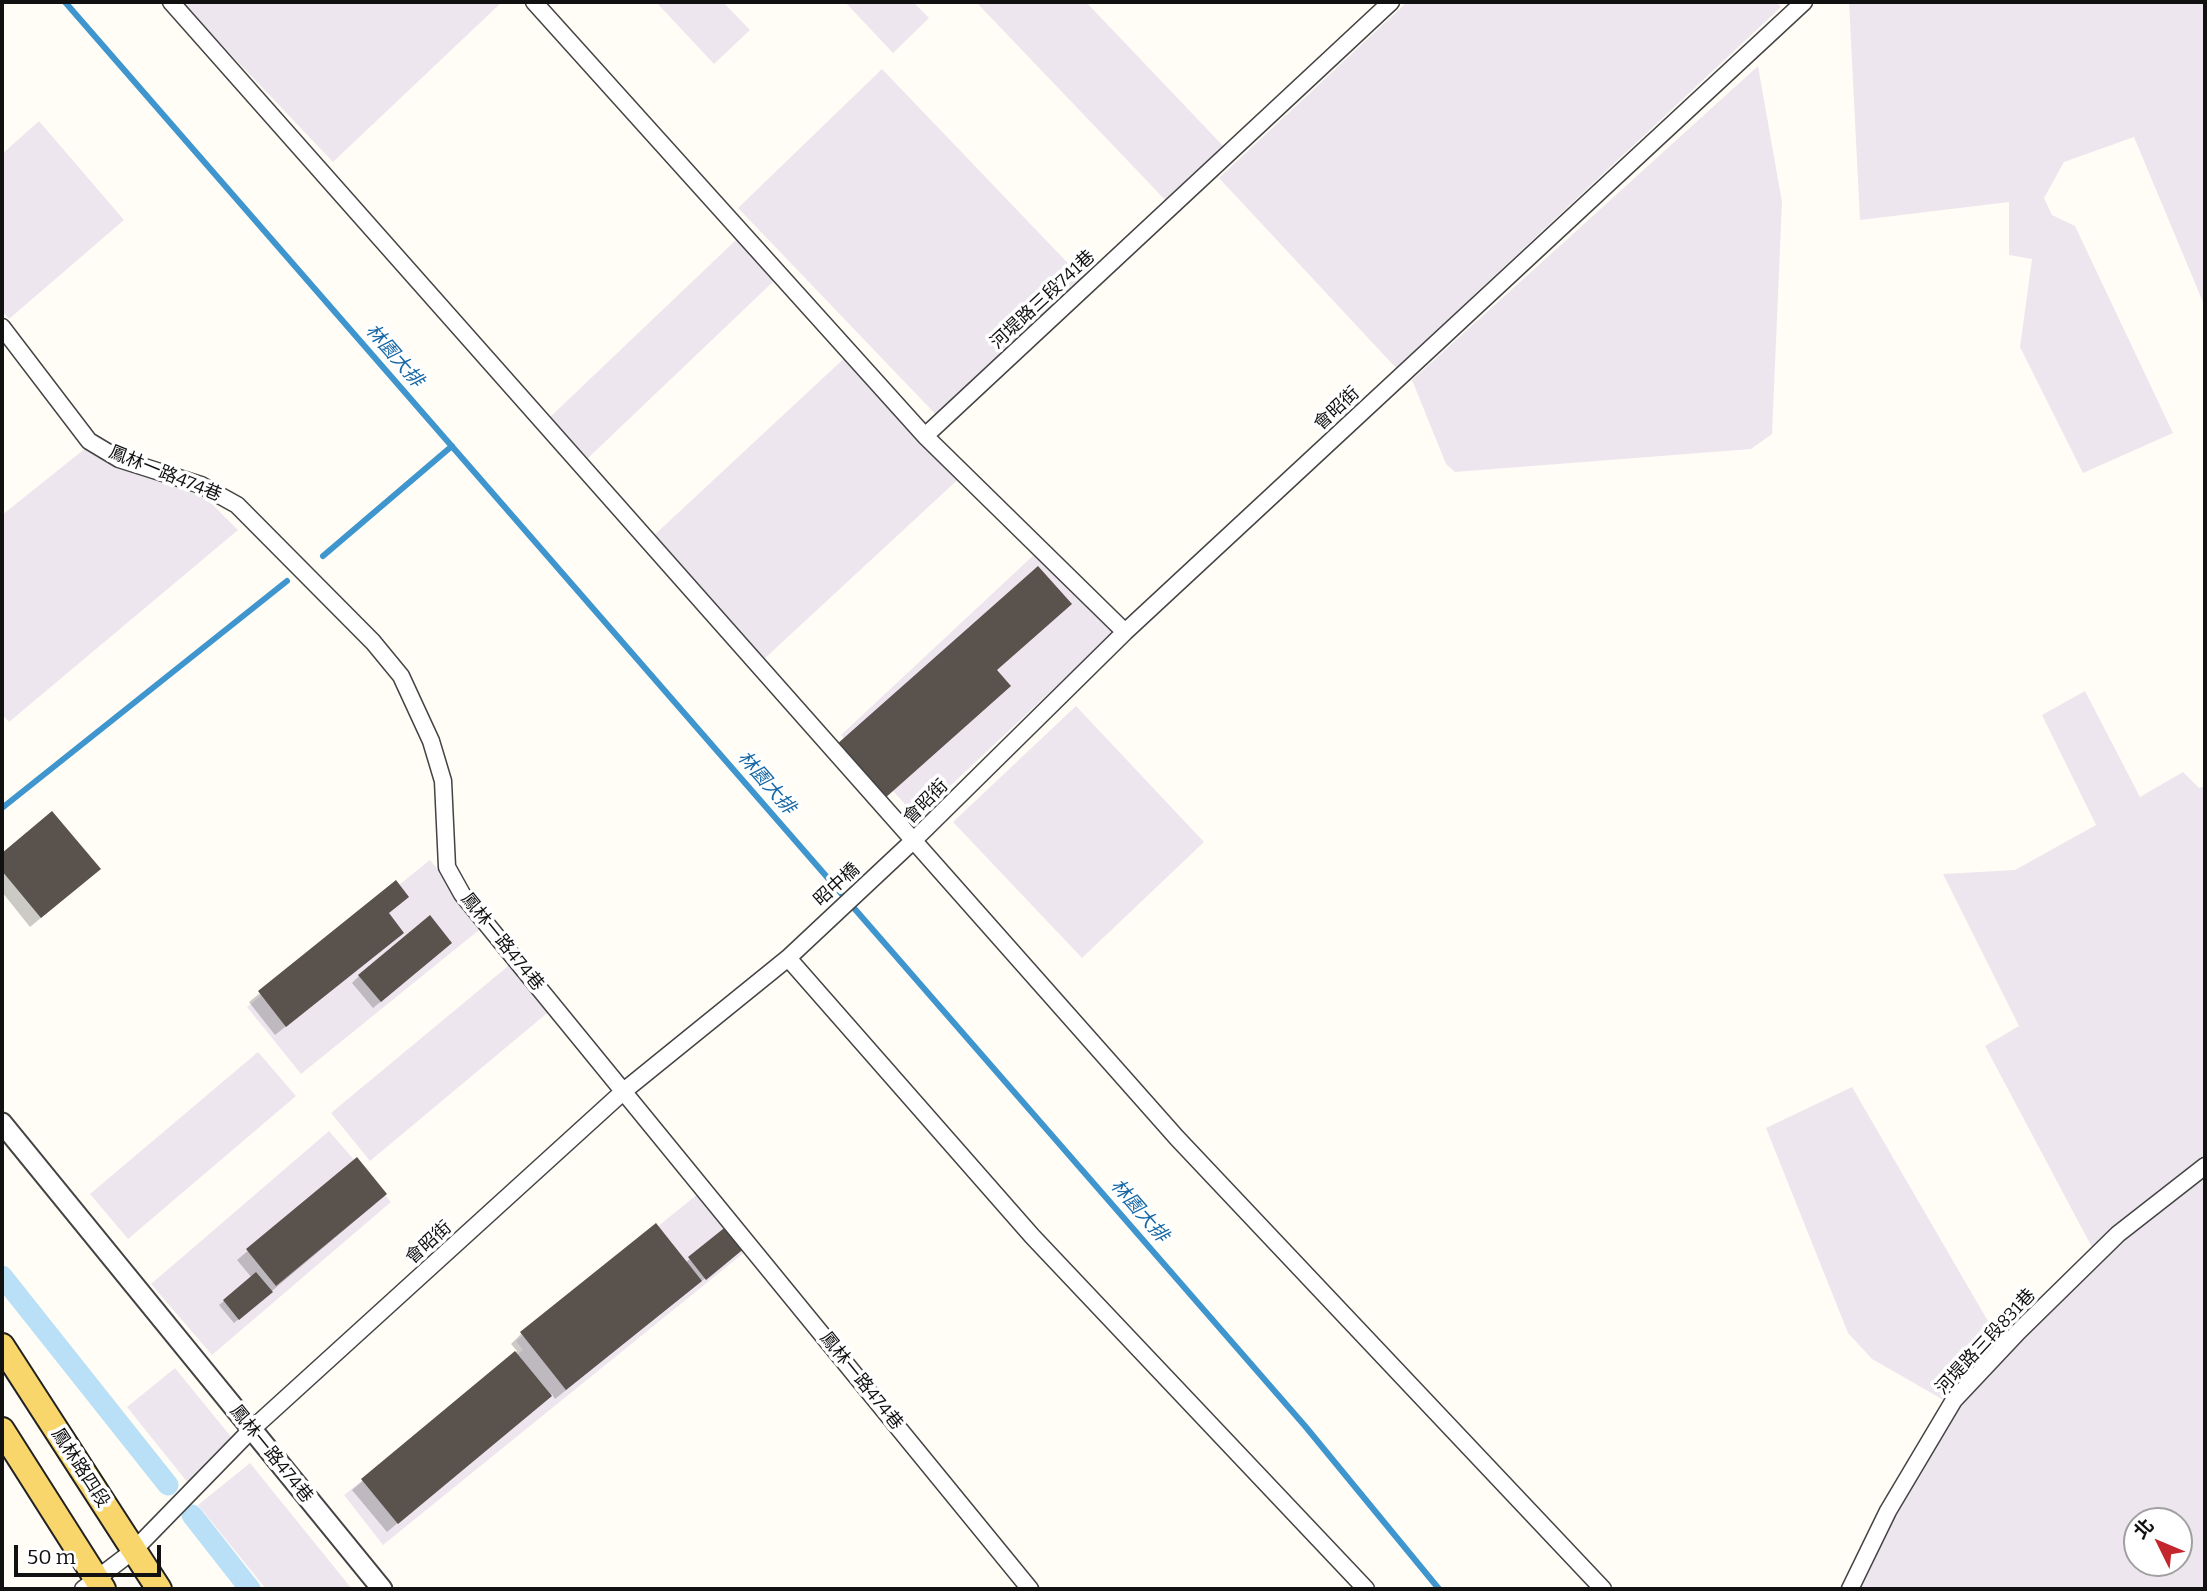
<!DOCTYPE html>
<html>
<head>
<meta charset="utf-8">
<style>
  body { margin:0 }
  #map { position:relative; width:2207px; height:1591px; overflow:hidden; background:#fffdf5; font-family:Bitter,"Noto Sans TC",serif }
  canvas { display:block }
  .frame { position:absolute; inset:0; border:4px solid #111; pointer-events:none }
  .north { position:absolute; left:2123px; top:1507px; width:70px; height:70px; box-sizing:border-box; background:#fff; border:2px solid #a0a0a0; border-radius:50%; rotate:313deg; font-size:19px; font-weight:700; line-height:28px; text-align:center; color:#111 }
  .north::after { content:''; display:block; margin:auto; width:24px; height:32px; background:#c4262e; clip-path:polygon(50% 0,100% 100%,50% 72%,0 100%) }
  .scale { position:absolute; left:14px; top:1545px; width:147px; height:32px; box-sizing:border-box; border:4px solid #111; border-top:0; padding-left:9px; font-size:21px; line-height:24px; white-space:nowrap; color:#111; -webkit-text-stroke:5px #fff; paint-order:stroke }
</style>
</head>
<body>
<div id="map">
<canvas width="2207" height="1591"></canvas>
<div class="frame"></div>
<div class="north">北</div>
<div class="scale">50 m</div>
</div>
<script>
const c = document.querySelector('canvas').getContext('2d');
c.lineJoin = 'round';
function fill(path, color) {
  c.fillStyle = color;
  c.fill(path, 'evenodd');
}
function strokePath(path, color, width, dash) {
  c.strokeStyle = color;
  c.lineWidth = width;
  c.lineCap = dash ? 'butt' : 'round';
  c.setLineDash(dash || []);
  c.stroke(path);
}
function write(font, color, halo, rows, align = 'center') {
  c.font = font + ' Bitter,"Noto Sans TC",serif';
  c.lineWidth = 7;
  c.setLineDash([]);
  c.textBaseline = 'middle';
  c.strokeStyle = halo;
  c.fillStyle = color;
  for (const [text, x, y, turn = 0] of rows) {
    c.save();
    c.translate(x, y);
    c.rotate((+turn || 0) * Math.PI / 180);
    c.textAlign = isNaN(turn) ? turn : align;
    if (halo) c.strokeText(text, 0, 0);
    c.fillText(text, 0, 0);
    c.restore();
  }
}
const industrial = new Path2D(`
  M181,2H502L333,162Z
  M656,2H723L750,30L714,64Z
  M845,2H913L929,18L893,53Z
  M976,2H1086L1227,150L1170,205Z
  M1407,2H1776L1781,7L1396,368L1219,178Z
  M1849,2H2204L2205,307L2134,137L2064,162L2044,198L2052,215L2075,226L2173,433L2083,473L2020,347L2032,259L2009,255V202L1860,220Z
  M1758,66L1782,202L1772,434L1751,449L1455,472L1446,464L1412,380Z
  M882,69L1086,282L942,421L738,208Z
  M39,121L124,220L9,319L2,311V154Z
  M738,238L777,278L586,460L548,419Z
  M852,351L965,473L763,660L650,539Z
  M87,447L107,461L193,485L238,530L9,722L2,714V515Z
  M1038,551L1114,632L917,817L841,735Z
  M2085,691L2140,797L2183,772L2199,788L2205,786V1589H1856L1947,1402L1872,1359L1848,1333L1766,1128L1852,1087L2003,1347L2095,1253L1985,1046L2019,1026L1943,874L2015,870L2096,825L2042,715ZM2137,1521H2179V1563H2137Z
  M1076,706L1204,842L1082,958L953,822Z
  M430,860L484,926L301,1074L247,1007Z
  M513,962L552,1009L370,1161L331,1113Z
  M258,1052L296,1096L128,1239L90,1194Z
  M329,1131L391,1202L212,1355L151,1284Z
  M704,1189L751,1247L383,1545L344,1495L523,1350L516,1341Z
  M175,1368L237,1444L188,1483L127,1407Z
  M250,1463L352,1589H266L198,1505Z`);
const shadow = new Path2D(`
  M52,813L88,879L30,927L2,892V855Z
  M396,883L387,914L392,942L275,1035L249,1002Z
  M443,950L373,1008L352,983L359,976Z
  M356,1160L375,1204L234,1323L219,1305L252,1278L237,1260Z
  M655,1226L685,1263L727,1227L739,1251L555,1399L552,1394L387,1532L352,1490L517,1351L511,1344L521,1334Z`);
const stream = new Path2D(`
  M65,2L1305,1426L1439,1589
  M323,556L452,446
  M2,808L287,581`);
const canal = new Path2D(`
  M2,1276L168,1485
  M192,1515L250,1589`);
const building = new Path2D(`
  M1038,566L1072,604L997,670L1011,686L884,799L836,745Z
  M52,811L101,869L41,918L2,871V853Z
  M396,880L409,897L389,913L404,933L286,1027L258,991Z
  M430,915L452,943L381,1002L358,975Z
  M357,1157L387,1194L276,1286L246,1249Z
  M656,1223L702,1281L566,1390L520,1332Z
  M728,1225L746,1247L706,1280L688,1257Z
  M256,1272L273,1292L239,1320L223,1300Z
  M515,1351L552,1396L398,1524L361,1479Z`);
const minor = new Path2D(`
  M171,2L1177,1138L1603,1589
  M534,2L925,436
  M2,327L89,441L119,459L201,485L237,505L373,642L401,676L431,741L443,781L447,867L462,894L1030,1589
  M1125,632L925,436L1391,2
  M788,958L1032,1236L1366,1589
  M83,1589L133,1551L251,1430L625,1090L788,958L914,840L1125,632L1804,2
  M1850,1589L1888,1511L1954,1400L2018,1332L2118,1234L2205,1166`);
const tertiary = new Path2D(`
  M2,1123L382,1589`);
const primary = new Path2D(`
  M2,1346L159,1589
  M2,1430L103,1589`);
const streetNames = [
  ["河堤路三段741巷",1043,300,-43],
  ["會昭街",1337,409,-43],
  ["鳳林一路474巷",165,474,22],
  ["會昭街",926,802,-45],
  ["昭中橋",837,885,-42],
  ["鳳林一路474巷",502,942,51],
  ["會昭街",429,1243,-42],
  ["河堤路三段831巷",1986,1342,-47],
  ["鳳林一路474巷",861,1381,51],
  ["鳳林一路474巷",271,1454,51],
  ["鳳林路四段",80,1468,57]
];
const waterNames = [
  ["林園大排",394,356,49],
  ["林園大排",766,783,49],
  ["林園大排",1139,1211,49]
];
fill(industrial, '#eee6ef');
fill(shadow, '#0003');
strokePath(stream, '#3f96cf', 6);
strokePath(canal, '#b9e0f7', 21);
fill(building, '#5a524d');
strokePath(minor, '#444', 19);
strokePath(tertiary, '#444', 23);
strokePath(primary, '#222', 28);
strokePath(minor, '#fff', 16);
strokePath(tertiary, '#fff', 19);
strokePath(primary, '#f9d66b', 24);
write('18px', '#111', '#fff', streetNames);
write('italic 19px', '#1768a6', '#fff', waterNames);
</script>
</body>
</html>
